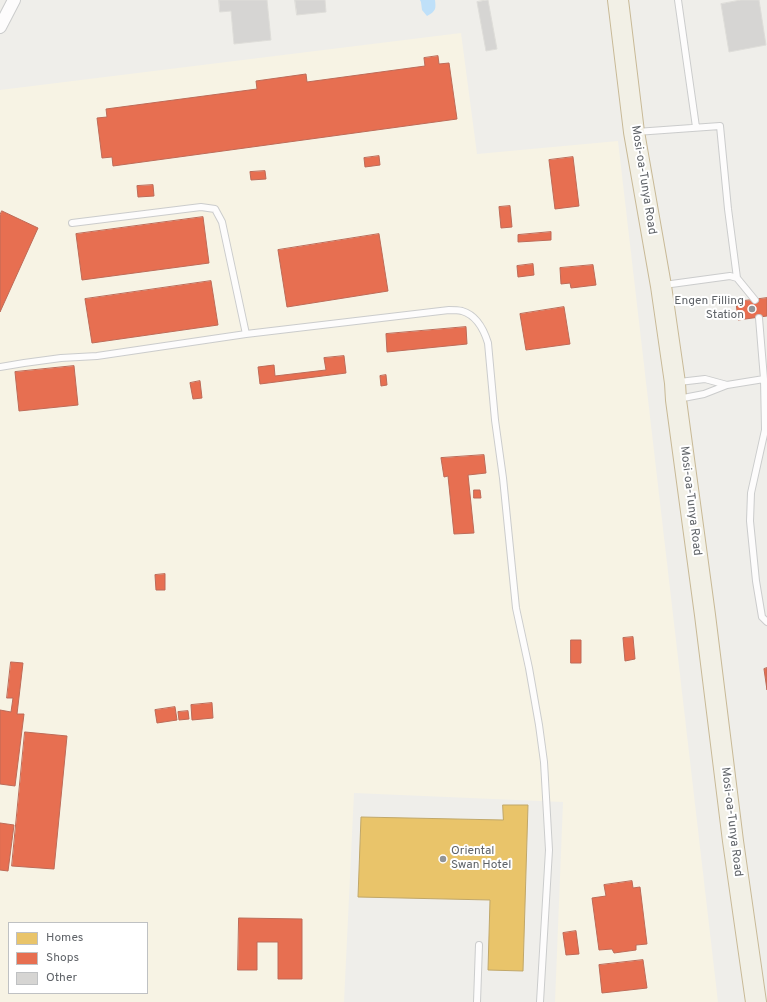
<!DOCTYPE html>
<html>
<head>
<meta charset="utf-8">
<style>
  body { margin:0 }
  #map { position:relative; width:767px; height:1002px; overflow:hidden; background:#efeeea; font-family:Overpass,sans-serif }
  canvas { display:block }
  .legend { position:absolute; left:8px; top:922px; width:140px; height:72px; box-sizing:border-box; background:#fff; border:1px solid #bfc1c3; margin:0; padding:5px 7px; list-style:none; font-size:12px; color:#5f6368 }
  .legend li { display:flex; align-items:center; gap:8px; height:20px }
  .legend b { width:20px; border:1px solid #bfc1c3 }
</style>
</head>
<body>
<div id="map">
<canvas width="767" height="1002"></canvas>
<ul class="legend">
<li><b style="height:11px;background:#e9c46a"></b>Homes</li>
<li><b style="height:11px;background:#e76f51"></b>Shops</li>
<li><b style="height:11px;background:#d6d5d3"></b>Other</li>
</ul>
</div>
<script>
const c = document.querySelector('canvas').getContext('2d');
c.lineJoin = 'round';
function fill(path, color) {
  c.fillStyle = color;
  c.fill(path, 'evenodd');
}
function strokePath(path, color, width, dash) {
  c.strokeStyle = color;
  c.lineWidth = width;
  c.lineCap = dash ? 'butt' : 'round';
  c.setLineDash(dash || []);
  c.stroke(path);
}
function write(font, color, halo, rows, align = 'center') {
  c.font = font + ' Overpass,sans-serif';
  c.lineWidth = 4;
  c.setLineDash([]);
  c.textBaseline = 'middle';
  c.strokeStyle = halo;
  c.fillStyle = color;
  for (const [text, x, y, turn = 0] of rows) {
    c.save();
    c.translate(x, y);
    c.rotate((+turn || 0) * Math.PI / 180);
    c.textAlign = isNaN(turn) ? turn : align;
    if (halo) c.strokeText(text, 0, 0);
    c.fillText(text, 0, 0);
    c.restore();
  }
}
const commercial = new Path2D(`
  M461,33L477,154L618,141L718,1002H555L563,802L354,793L344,1002H0V90ZM9,923H147V993H9Z`);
const water = new Path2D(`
  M420,0H435C436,9 436,11 427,16L422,10L421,2Z`);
const homes = new Path2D(`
  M503,805H528L523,971L488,970L490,900L358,897L361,817L503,820Z`);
const shops = new Path2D(`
  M438,56L439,64L449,63L457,119L113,166L112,157L102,158L97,118L107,117L106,109L257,89L256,81L306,74L307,82L425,66L424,58Z
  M379,156L380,165L365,167L364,158Z
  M573,157L579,206L555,209L549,160Z
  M265,171L266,179L251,180L250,172Z
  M153,185L154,196L138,197L137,186Z
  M510,206L512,227L501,228L499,207Z
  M2,211L38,228L0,312V215Z
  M203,217L209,263L82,280L76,234Z
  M551,232V240L518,242V235Z
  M379,234L388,291L287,307L278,250Z
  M533,264L534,275L518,277L517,266Z
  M593,265L596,285L571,288L570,283L561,284L560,268Z
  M211,281L218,325L92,343L85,299Z
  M767,298V316L738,320L736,302Z
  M564,307L570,344L526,350L520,314Z
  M466,327L467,344L387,352L386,334Z
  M344,356L346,373L260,384L258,367L274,365L275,376L326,370L324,358Z
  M74,366L78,405L19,411L15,372Z
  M386,375L387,385L381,386L380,376Z
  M200,381L202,398L193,399L190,383Z
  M484,455L486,473L468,475L474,533L454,534L448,476L444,477L441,458Z
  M474,490H480L481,498H474Z
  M165,574V590H156L155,575Z
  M633,637L635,659L625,661L623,638Z
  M571,640H581V663H571Z
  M11,662L23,663L17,714H24L15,786L0,784V710L11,712L13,698H7Z
  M767,668V690L764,669Z
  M212,703L213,718L192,720L191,705Z
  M175,707L177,720L157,723L155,710Z
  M188,711L189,719L179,720L178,712Z
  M25,732L67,736L54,869L12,866Z
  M0,823L14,825L8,871L0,870Z
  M632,881L633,888L640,887L647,944L636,945V950L614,953L612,949L599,950L592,898L606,896L604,885Z
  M239,918L302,919V979H278V942H257V970H238Z
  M576,931L579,954L566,955L563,933Z
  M643,960L647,988L602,993L599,965Z`);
const building = new Path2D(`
  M219,0H267L271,40L234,44L231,11L220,12Z
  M295,0H325L326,12L297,15Z
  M488,0L497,49L486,51L477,2Z
  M741,0H759L766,45L729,52L721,4Z`);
const service = new Path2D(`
  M678,0L696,127
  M636,132L720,126L728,209L737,278
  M72,223L201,207L215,209L222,222L246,334
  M664,285L730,276L737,278L755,300
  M759,318L764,379L765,430L751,493L750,521L756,581L762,617L767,622
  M0,367L24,363L61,358L97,356L246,334L449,310C453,310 458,310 462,311C476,315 484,330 488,343L495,420L503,478L516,608L529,668L539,725L544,762L549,850L540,1002
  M679,382L705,379L727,385
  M678,399L704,394L727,385L764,379
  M477,1002L479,945`);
const minor = new Path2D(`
  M0,27L14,0`);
const trunk = new Path2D(`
  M618,0L634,132L661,286L675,383L676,400L705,615L733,841L756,1002`);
const markers = [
  [752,309,4,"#919496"],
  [443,859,4,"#919496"]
];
const streetNames = [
  ["Mosi-oa-Tunya Road",643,180,81],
  ["Mosi-oa-Tunya Road",690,501,83],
  ["Mosi-oa-Tunya Road",731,822,83]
];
const poiNames = [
  ["Engen Filling",744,302],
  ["Station",744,316],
  ["Oriental",451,852,"left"],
  ["Swan Hotel",451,866,"left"]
];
fill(commercial, '#f7f3e4');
fill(water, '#bfe0f9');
fill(homes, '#e9c46a');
strokePath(homes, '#c0a769', 1);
fill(shops, '#e76f51');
strokePath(shops, '#be6b58', 1);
fill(building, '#d6d5d3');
strokePath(building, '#deddd9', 1);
strokePath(service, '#cbcccc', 8);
strokePath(minor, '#cbcccc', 14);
strokePath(trunk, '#c8b996', 22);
strokePath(service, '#fdfcfc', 6);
strokePath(minor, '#fdfcfc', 12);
strokePath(trunk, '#f2f0e6', 20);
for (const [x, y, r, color] of markers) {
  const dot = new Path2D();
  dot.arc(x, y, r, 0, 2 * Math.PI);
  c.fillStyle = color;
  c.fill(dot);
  strokePath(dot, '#fff', 1.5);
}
write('12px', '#5f6368', '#fff', streetNames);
write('12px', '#5f6368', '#fff', poiNames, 'right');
</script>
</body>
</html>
